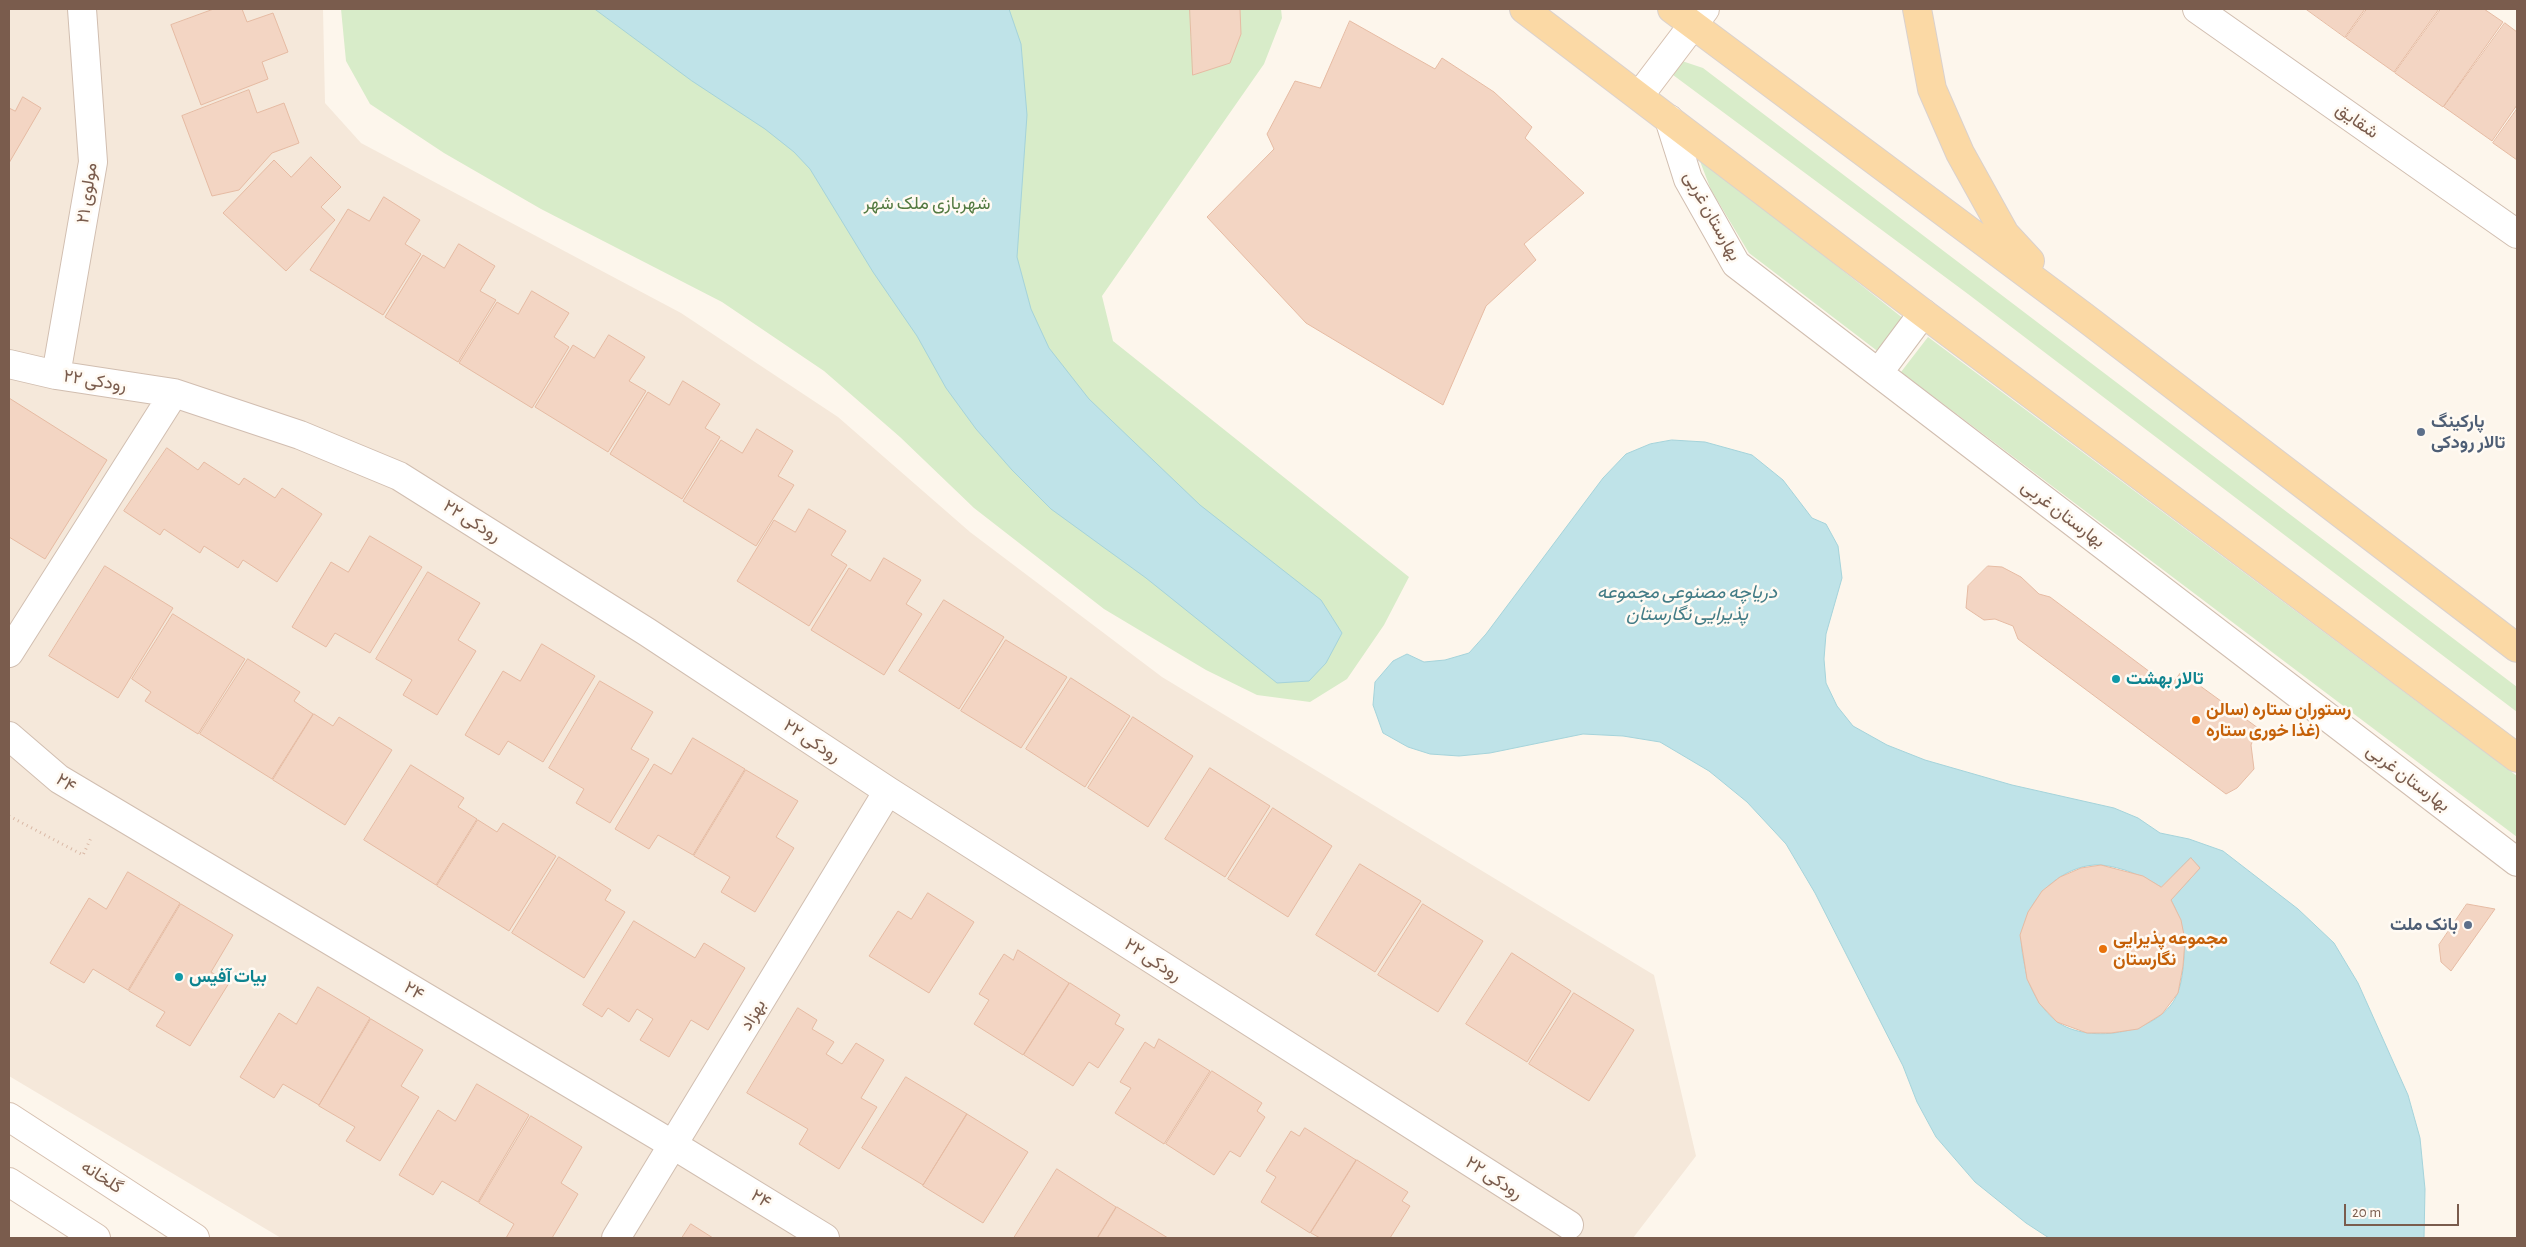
<!DOCTYPE html>
<html>
<head>
<meta charset="utf-8">
<style>
  body { margin:0 }
  #map { position:relative; width:2526px; height:1247px; overflow:hidden; background:#fdf6ec; font-family:"Alegreya Sans",sans-serif }
  canvas { display:block }
  .frame { position:absolute; inset:0; border:10px solid #7a5c4d; pointer-events:none }
  .scale { position:absolute; left:2344px; top:1204px; width:115px; height:22px; box-sizing:border-box; border:2px solid #7a5c4d; border-top:0; padding-left:6px; font-size:15px; line-height:18px; white-space:nowrap; color:#7a5c4d; -webkit-text-stroke:4px #fffaf3; paint-order:stroke }
</style>
</head>
<body>
<div id="map">
<canvas width="2526" height="1247"></canvas>
<div class="frame"></div>
<div class="scale">20 m</div>
</div>
<script>
const c = document.querySelector('canvas').getContext('2d');
c.lineJoin = 'round';
function fill(path, color) {
  c.fillStyle = color;
  c.fill(path, 'evenodd');
}
function strokePath(path, color, width, dash) {
  c.strokeStyle = color;
  c.lineWidth = width;
  c.lineCap = dash ? 'butt' : 'round';
  c.setLineDash(dash || []);
  c.stroke(path);
}
function write(font, color, halo, rows, align = 'center') {
  c.font = font + ' "Alegreya Sans",Vazirmatn,sans-serif';
  c.lineWidth = 5;
  c.setLineDash([]);
  c.textBaseline = 'middle';
  c.strokeStyle = halo;
  c.fillStyle = color;
  for (const [text, x, y, turn = 0] of rows) {
    c.save();
    c.translate(x, y);
    c.rotate((+turn || 0) * Math.PI / 180);
    c.textAlign = isNaN(turn) ? turn : align;
    if (halo) c.strokeText(text, 0, 0);
    c.fillText(text, 0, 0);
    c.restore();
  }
}
const residential = new Path2D(`
  M9,9H323L325,103L361,143L681,313L838,417L970,532L1162,677L1654,975L1696,1156L1633,1238H281L9,1076Z`);
const green = new Path2D(`
  M341,9H1281L1282,18L1264,64L1102,296L1113,341L1409,577L1384,625L1347,679L1310,702L1257,695L1206,670L1104,609L974,508L900,437L824,371L722,302L541,209L444,153L370,104L346,61Z
  M1679,60L1703,68L2517,687V712L1968,294L1669,72Z
  M1698,156L1904,319L1880,353L1749,253L1711,190Z
  M1928,337L2517,776V837L1901,372Z`);
const water = new Path2D(`
  M595,9H1009L1021,44L1027,115L1017,257L1031,309L1049,348L1089,399L1200,505L1321,600L1342,633L1326,663L1309,681L1277,683L1146,578L1051,509L1012,470L976,429L946,388L917,336L873,272L810,169L794,152L765,129L692,81Z
  M1672,440L1705,442L1752,455L1783,480L1812,518L1826,524L1838,546L1842,578L1826,634L1824,659L1826,683L1837,706L1853,726L1887,745L1925,760L2012,785L2114,808L2138,818L2160,833L2189,839L2223,851L2298,909L2334,943L2358,983L2408,1095L2420,1138L2425,1189L2424,1238H2049L2026,1223L1975,1182L1936,1137L1917,1102L1903,1066L1815,893L1786,844L1747,802L1709,771L1660,742L1623,736L1583,734L1490,753L1459,756L1430,754L1408,747L1383,733L1373,705L1375,682L1393,661L1407,654L1424,662L1445,660L1469,653L1486,634L1603,478L1626,454L1650,444ZM2191,858L2200,868L2171,900C2182,920 2185,936 2184,958C2183,969 2182,982 2178,992C2164,1033 2089,1046 2056,1021C2040,1008 2028,987 2025,967C2021,947 2019,938 2026,919C2036,890 2069,863 2101,865C2122,867 2143,876 2161,887Z`);
const building = new Path2D(`
  M214,9H242L247,22L273,13L288,52L262,62L268,79L201,105L171,25Z
  M1190,9H1240L1241,34L1230,63L1193,75Z
  M2306,9H2365L2345,37Z
  M2367,9H2439L2394,72L2346,38Z
  M2441,9H2484L2503,22L2443,107L2395,73Z
  M1350,21L1435,69L1442,58L1494,92L1532,127L1525,138L1584,193L1524,244L1536,260L1486,306L1443,405L1306,323L1207,217L1274,149L1267,134L1295,81L1320,88Z
  M2505,23L2517,32V105L2492,141L2444,107Z
  M249,90L257,113L284,103L299,143L272,153L239,190L212,196L182,116Z
  M23,97L41,108L9,163V108L15,111Z
  M2517,109V160L2493,143Z
  M311,157L341,187L321,207L335,220L286,271L223,213L274,160L291,177Z
  M384,197L420,220L405,244L421,254L383,315L310,270L348,209L369,221Z
  M459,244L495,266L480,291L496,300L458,362L385,317L423,255L444,268Z
  M532,291L569,313L554,337L569,347L532,408L459,363L497,302L518,314Z
  M609,335L645,357L629,381L646,391L608,452L535,407L573,345L594,358Z
  M683,381L720,404L705,428L720,437L682,499L610,454L648,392L669,405Z
  M9,398L107,460L45,559L9,537Z
  M757,429L793,451L778,476L794,485L756,546L683,501L721,440L742,453Z
  M167,448L198,470L204,462L239,485L244,478L275,498L282,488L322,514L277,582L243,560L238,568L204,546L200,553L164,529L160,535L124,511Z
  M809,509L846,531L831,555L847,565L809,626L737,581L774,520L795,532Z
  M370,536L422,567L370,653L335,633L326,647L292,627L331,562L348,572Z
  M884,558L921,580L906,604L922,614L884,675L811,630L849,568L870,581Z
  M105,566L173,608L118,698L49,656Z
  M1988,566L2002,567L2021,577L2039,594L2050,597L2170,687L2181,672L2258,728L2251,745L2254,769L2237,788L2226,794L2018,639L2013,626L1995,619L1984,620L1966,608L1968,586Z
  M428,572L480,603L458,640L476,651L437,715L403,695L412,680L376,659Z
  M944,600L1004,637L959,709L899,671Z
  M173,614L245,659L198,734L145,701L151,692L132,679Z
  M1006,640L1067,677L1021,748L961,711Z
  M542,644L595,676L543,762L508,741L499,755L465,735L503,671L520,681Z
  M248,659L300,692L294,701L313,714L272,779L200,734Z
  M1071,678L1130,716L1085,787L1026,749Z
  M600,681L653,712L631,749L649,759L610,823L576,803L584,789L549,768Z
  M314,714L333,726L339,717L392,750L345,825L273,780Z
  M1133,717L1193,756L1148,827L1088,788Z
  M693,738L745,769L693,855L658,835L649,849L615,829L654,764L671,774Z
  M411,765L464,798L458,807L477,819L436,885L364,840Z
  M1210,768L1270,806L1225,877L1165,839Z
  M746,770L798,801L776,837L794,848L755,912L721,892L730,877L694,856Z
  M1273,808L1332,846L1288,917L1228,879Z
  M478,820L497,832L503,823L556,856L509,931L437,886Z
  M559,857L611,890L605,900L625,912L584,978L512,933Z
  M2191,858L2200,868L2171,900L2181,920L2185,940L2183,966L2178,993L2162,1014L2138,1029L2111,1033H2087L2057,1022L2039,1003L2027,979L2020,935L2028,912L2042,891L2060,877L2081,868L2101,865L2143,876L2161,887Z
  M1360,864L1421,901L1375,972L1316,935Z
  M128,872L180,903L128,990L93,969L84,983L50,963L89,898L106,909Z
  M928,893L974,922L929,993L869,956L898,911L911,919Z
  M181,904L233,935L211,972L229,983L190,1046L156,1026L165,1012L129,991Z
  M1423,904L1483,941L1438,1012L1378,975Z
  M2467,904L2495,909L2451,971L2441,962L2439,945Z
  M634,921L695,958L704,943L745,968L708,1030L691,1020L669,1057L640,1040L653,1019L637,1009L629,1022L608,1008L602,1017L583,1005Z
  M1018,950L1069,983L1023,1055L974,1024L989,1000L979,994L1004,954L1013,960Z
  M1512,953L1571,991L1527,1062L1466,1024Z
  M1070,983L1120,1015L1115,1024L1124,1029L1098,1068L1089,1062L1073,1086L1024,1055Z
  M318,987L370,1018L319,1105L283,1084L274,1098L240,1077L279,1013L296,1024Z
  M1574,993L1634,1030L1589,1101L1529,1064Z
  M798,1008L817,1020L812,1029L834,1042L826,1054L842,1064L856,1043L884,1060L861,1098L877,1107L839,1169L799,1144L808,1129L747,1093Z
  M371,1019L423,1050L401,1086L419,1097L380,1161L346,1141L355,1127L319,1106Z
  M1159,1039L1210,1071L1164,1144L1115,1113L1131,1088L1120,1082L1145,1042L1154,1048Z
  M1212,1071L1262,1103L1257,1111L1265,1117L1240,1157L1230,1151L1214,1175L1166,1144Z
  M906,1077L967,1114L923,1185L862,1148Z
  M477,1084L529,1115L478,1202L442,1181L433,1195L399,1175L438,1110L455,1121Z
  M967,1114L1028,1152L983,1223L923,1186Z
  M531,1116L582,1147L561,1183L578,1194L552,1238H506L514,1224L479,1203Z
  M1305,1128L1356,1160L1310,1233L1261,1202L1276,1177L1266,1171L1291,1131L1299,1136Z
  M1357,1160L1408,1192L1402,1201L1410,1206L1390,1238H1320L1311,1233Z
  M1057,1169L1116,1207L1097,1238H1014Z
  M1117,1207L1168,1238H1098Z
  M691,1224L713,1238H682Z`);
const path = new Path2D(`
  M9,816L83,855L91,838`);
const street = new Path2D(`
  M2197,9L2517,234
  M1669,119L1688,179L1736,264L2517,862
  M9,364L56,375L174,393L300,435L399,476L647,632L888,791L1569,1225
  M1879,372L1923,313
  M56,375L93,162L82,9
  M9,653L174,393
  M9,736L59,779L675,1146L825,1238
  M616,1238L888,791`);
const secondary = new Path2D(`
  M1639,96L1705,9
  M9,1117L195,1238
  M9,1182L96,1238`);
const primary = new Path2D(`
  M1524,9L1923,313L2517,758
  M1672,9L2083,316L2517,648
  M1917,9L1932,89L1960,153L2005,234L2030,261`);
const markers = [
  [2421,432,5,"#5c6f8a"],
  [2116,679,5,"#0f9aa8"],
  [2196,720,5,"#e8710a"],
  [2468,925,5,"#5c6f8a"],
  [2103,949,5,"#e8710a"],
  [179,977,5,"#0f9aa8"]
];
const streetNames = [
  ["شقایق",2357,121,35],
  ["مولوی ۲۱",87,193,-82],
  ["بهارستان غربی",1712,216,61],
  ["رودکی ۲۲",95,381,9],
  ["بهارستان غربی",2063,514,37],
  ["رودکی ۲۲",472,521,32],
  ["رودکی ۲۲",812,741,33],
  ["بهارستان غربی",2408,778,37],
  ["۲۴",66,783,34],
  ["رودکی ۲۲",1153,960,33],
  ["۲۴",414,991,31],
  ["بهزاد",753,1015,-59],
  ["گلخانه",102,1177,33],
  ["رودکی ۲۲",1494,1178,33],
  ["۲۴",761,1199,32]
];
const parkNames = [
  ["شهربازی ملک شهر",927,204]
];
const serviceNames = [
  ["پارکینگ",2431,422],
  ["تالار رودکی",2431,443],
  ["بانک ملت",2458,925,"right"]
];
const cultureNames = [
  ["تالار بهشت",2126,679],
  ["بیات آفیس",189,977]
];
const foodNames = [
  ["رستوران ستاره (سالن",2206,710],
  ["غذا خوری ستاره)",2206,731],
  ["مجموعه پذیرایی",2113,939],
  ["نگارستان",2113,960]
];
const waterNames = [
  ["دریاچه مصنوعی مجموعه",1687,592],
  ["پذیرایی نگارستان",1687,614]
];
fill(residential, '#f5e8da');
fill(green, '#d8ecc9');
fill(water, '#bfe3e8');
strokePath(water, '#a5d3da', 1);
fill(building, '#f3d5c3');
strokePath(building, '#e6bba3', 1);
strokePath(street, '#d1beb0', 30);
strokePath(secondary, '#d6c0b0', 30);
strokePath(primary, '#dad1cd', 30);
strokePath(path, '#d9b8a5', 3, [1, 4]);
strokePath(street, '#fff', 28);
strokePath(secondary, '#fff', 28);
strokePath(primary, '#fbd9a5', 28);
for (const [x, y, r, color] of markers) {
  const dot = new Path2D();
  dot.arc(x, y, r, 0, 2 * Math.PI);
  c.fillStyle = color;
  c.fill(dot);
  strokePath(dot, '#fffaf3', 2);
}
write('18px', '#7a5c4d', '#fffaf3', streetNames);
write('18px', '#537a41', '#fffaf3', parkNames);
write('bold 18px', '#4e5e75', '#fffaf3', serviceNames, 'left');
write('bold 18px', '#0d838f', '#fffaf3', cultureNames, 'left');
write('bold 18px', '#c56008', '#fffaf3', foodNames, 'left');
write('italic 19px', '#437c86', '#fffaf3', waterNames);
</script>
</body>
</html>
